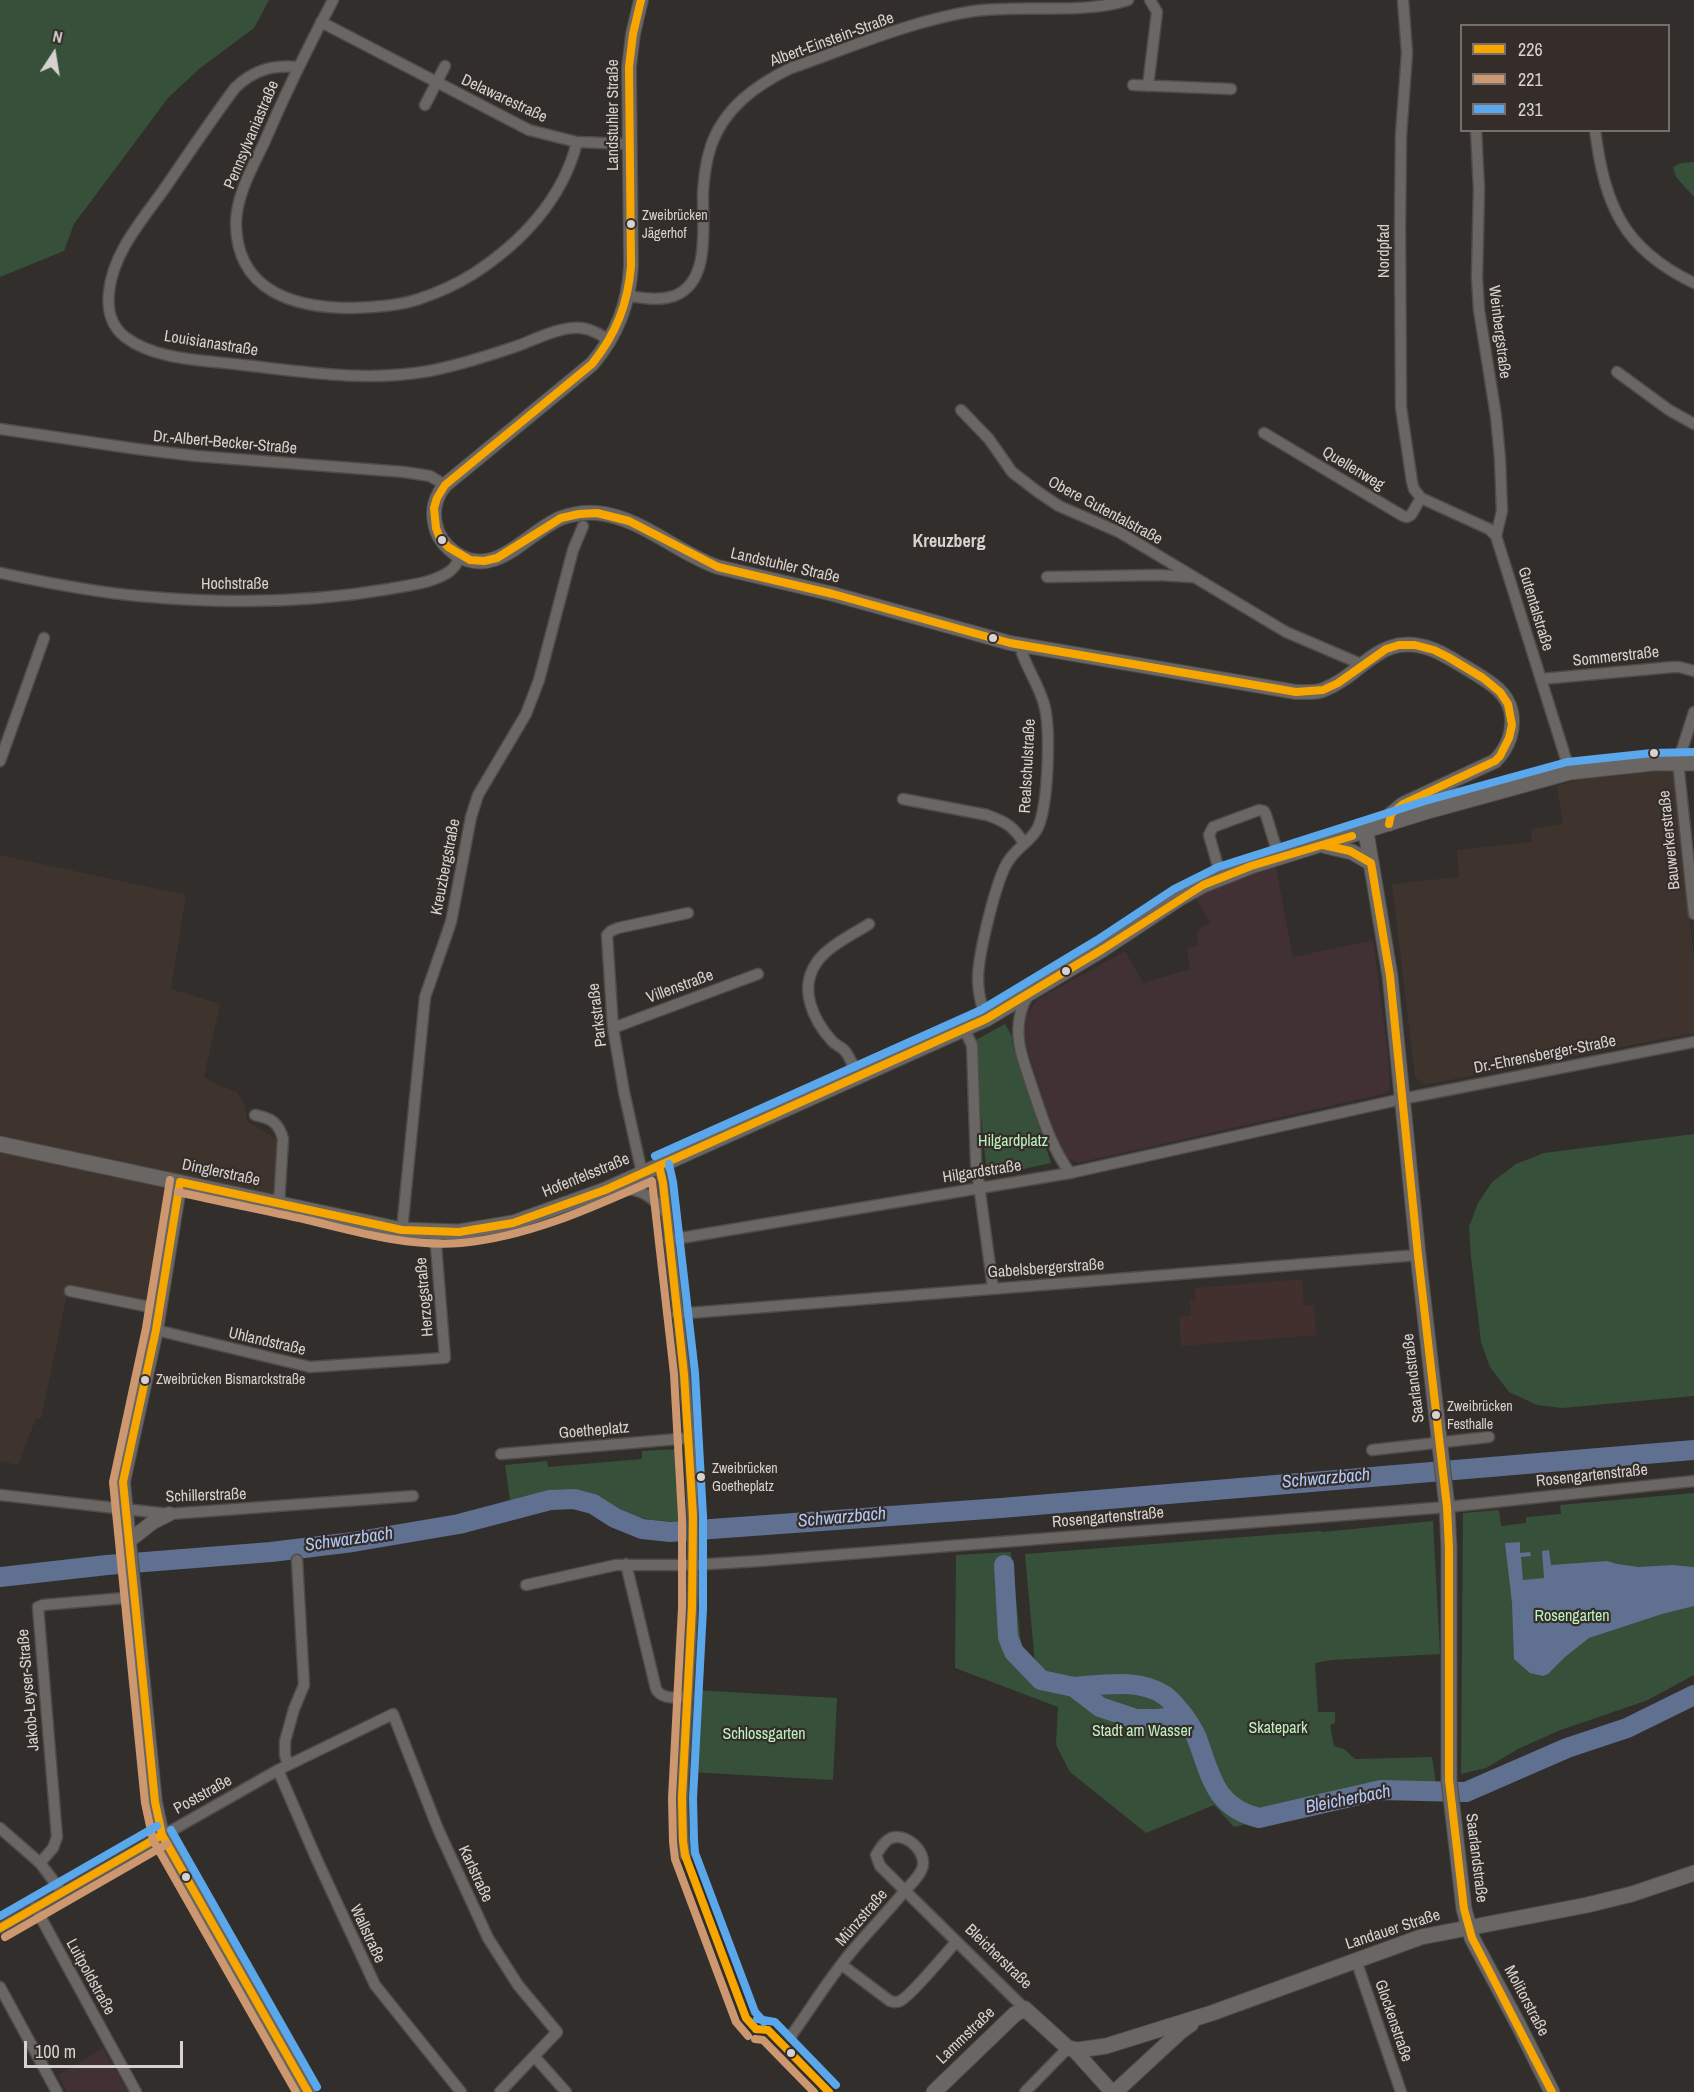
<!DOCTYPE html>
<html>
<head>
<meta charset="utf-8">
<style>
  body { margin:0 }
  #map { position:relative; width:1694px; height:2092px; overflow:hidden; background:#312e2c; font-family:"Archivo Narrow",sans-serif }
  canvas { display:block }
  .legend { position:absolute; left:1460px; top:24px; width:210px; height:108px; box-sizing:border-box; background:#342d29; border:2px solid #756f6c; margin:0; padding:8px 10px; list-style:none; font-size:18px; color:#d7d2d0 }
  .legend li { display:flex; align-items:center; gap:12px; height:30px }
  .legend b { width:30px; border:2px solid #756f6c }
  .north { position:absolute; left:24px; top:24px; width:60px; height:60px; -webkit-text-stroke:4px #342d29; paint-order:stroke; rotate:12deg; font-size:16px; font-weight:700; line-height:24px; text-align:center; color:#d7d2d0 }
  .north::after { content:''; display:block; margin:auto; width:21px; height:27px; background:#d7d2d0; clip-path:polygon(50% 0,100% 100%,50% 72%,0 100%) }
  .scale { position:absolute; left:24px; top:2041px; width:159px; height:27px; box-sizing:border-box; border:3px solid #d7d2d0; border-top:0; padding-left:8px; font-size:18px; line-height:21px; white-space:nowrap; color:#d7d2d0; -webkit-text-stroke:4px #342d29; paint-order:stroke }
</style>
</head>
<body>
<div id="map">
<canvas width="1694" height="2092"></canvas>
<ul class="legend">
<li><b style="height:8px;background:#f7a600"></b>226</li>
<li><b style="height:8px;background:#cd976f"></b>221</li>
<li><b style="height:8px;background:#5aa8eb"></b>231</li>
</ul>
<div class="north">N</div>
<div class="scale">100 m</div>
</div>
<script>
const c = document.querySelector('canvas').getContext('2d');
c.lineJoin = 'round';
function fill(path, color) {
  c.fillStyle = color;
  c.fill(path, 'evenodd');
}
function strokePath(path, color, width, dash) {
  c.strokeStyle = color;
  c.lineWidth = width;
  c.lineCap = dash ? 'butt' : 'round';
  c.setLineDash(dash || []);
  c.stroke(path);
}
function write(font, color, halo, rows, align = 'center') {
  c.font = font + ' "Archivo Narrow",sans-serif';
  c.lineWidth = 4.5;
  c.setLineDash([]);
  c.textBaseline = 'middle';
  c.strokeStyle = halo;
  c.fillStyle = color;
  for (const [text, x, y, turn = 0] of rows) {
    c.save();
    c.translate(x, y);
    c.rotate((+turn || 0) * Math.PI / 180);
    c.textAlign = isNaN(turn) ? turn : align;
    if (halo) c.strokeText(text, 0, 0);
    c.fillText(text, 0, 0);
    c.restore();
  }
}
const commercial = new Path2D(`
  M1276,867L1293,957L1373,940L1388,1055L1390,1087L1387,1093L1078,1163L1067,1158L1058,1147L1029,1054L1025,1037L1026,1015L1038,999L1125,951L1143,983L1190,969L1187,948L1198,945L1197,935L1199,929L1210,922L1195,898L1231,880Z
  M103,2048L128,2092H67L58,2075Z`);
const built = new Path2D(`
  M1673,770L1694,958V1033L1424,1085L1415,1077L1392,884L1459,877L1457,850L1532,842L1531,829L1563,824L1557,786L1580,779Z
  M0,855L186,895L171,989L220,1004L204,1077L215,1084L237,1092L244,1103L247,1121L281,1142L278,1197L172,1174L154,1302L69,1285L41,1419L36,1418L18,1465L0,1461Z`);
const education = new Path2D(`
  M1302,1279L1304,1306L1314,1305L1316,1335L1181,1346L1179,1316H1191L1190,1301L1196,1300L1195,1288Z`);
const green = new Path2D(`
  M0,0H269L254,28L199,69L168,98L74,224L64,251L0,277Z
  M1694,162V197L1676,177L1673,167L1681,163Z
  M1005,1024L1012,1037L1013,1048L1051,1163L987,1177L974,1041Z
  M1694,1134V1396L1562,1408L1537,1405L1509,1392L1490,1367L1481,1342L1471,1257L1469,1227L1478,1203L1492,1182L1516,1164L1544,1153Z
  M679,1449L682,1522C662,1521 642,1520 623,1512C605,1504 593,1492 573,1490C552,1488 530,1495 510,1500L505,1465L547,1461L548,1467L642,1459V1451Z
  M1694,1493V1675L1648,1700L1558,1731L1518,1749L1486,1768L1461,1774L1463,1513L1499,1510L1501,1526L1526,1523V1517L1561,1514L1560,1505Z
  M1433,1521L1440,1654L1332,1660L1315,1663L1318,1712H1335V1723L1330,1725L1334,1746L1344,1749L1355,1759L1432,1757L1438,1797L1395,1794L1364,1797L1234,1827L1214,1805L1146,1833L1070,1772L1056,1745L1058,1707L955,1668L956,1555L1011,1552L1022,1653L1035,1665L1025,1554L1321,1531L1322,1532Z
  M694,1690L837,1698L833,1780L690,1772Z`);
const water = new Path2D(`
  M1520,1542V1553L1530,1552L1531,1556L1521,1557L1523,1580L1544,1578L1542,1551L1549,1550L1551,1565L1607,1561L1617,1564L1639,1567L1672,1565L1694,1567V1606L1662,1614L1589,1638L1565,1657L1548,1674L1543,1676L1530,1673L1514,1659L1512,1603L1505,1543Z`);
const river = new Path2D(`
  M1004,1565L1008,1637L1014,1652L1041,1680L1074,1687L1100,1707L1136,1719H1157L1184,1716C1188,1722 1193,1729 1196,1736C1211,1774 1213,1807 1259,1818L1381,1790L1466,1792L1567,1748L1627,1728L1694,1695
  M0,1577L107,1565L271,1552L353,1542L459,1524L550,1500L574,1499L593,1504L615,1518L642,1529L670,1532L1001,1508L1694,1450
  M1074,1687C1102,1685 1139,1678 1164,1695C1172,1700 1178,1709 1184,1716`);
const minor = new Path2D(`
  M333,0C308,47 285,94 264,143C252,168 236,196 236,224C237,292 295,308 352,308C375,307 398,306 419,299C437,293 457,284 473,274C521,243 563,199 577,142
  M1403,0L1407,53L1401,135L1400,228L1401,407L1412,482L1414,489L1421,498L1489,529L1496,536L1570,772
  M321,22L529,130L577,142L630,144
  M297,67C272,65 253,70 235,88C211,120 189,153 167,185C145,217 113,251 109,292C107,309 111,326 125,337C157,361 205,360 243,365C305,372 367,382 429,371C460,365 491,355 520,345C538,338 562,326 581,328C592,329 601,335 610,341
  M1133,85L1231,89
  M1148,86L1157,12L1150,0
  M425,105L445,66
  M1476,130L1479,189L1477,277L1479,310L1496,416L1500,459L1502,511L1496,536
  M1595,130C1605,206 1623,249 1694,283
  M628,296C643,298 659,301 674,296C712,282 702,223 703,192C704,176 706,161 711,146C724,108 756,85 791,68C849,48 913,20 974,11C1023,4 1082,15 1128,0
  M1617,372L1669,410L1694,424
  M961,410L989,439L1012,472L1038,492L1059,506L1119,532L1286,632L1361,664
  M0,429L137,449L196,456L404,472L430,476L445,485
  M1264,433L1403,516L1407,517L1411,515L1421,498
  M0,573C46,582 93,592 139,596C223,604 307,603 389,589C409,585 434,583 450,571C455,567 458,562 460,556
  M1047,577L1158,575L1191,577
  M1541,679L1673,667H1679L1694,671
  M1694,712L1678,762L1694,914
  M0,761L44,638
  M903,799L987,815C1006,822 1013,826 1024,843
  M1221,877L1209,835L1213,827L1259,810L1264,811L1266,815L1279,857
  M1028,995C1020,1009 1017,1024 1019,1040C1020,1055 1027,1070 1031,1084C1042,1116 1050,1145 1070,1173
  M986,1019C981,1005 978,993 978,979C978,956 996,878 1009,860C1018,846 1036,838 1040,822C1048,797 1051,728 1044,704C1039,686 1028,670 1022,653L1021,646
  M613,1028L758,974
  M964,1029L972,1045L976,1163L993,1288
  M858,1077C854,1069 850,1055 843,1049C840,1046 835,1045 832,1041C813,1020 798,988 817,962C828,946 852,935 869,924
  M255,1115C271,1118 279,1123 283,1139L279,1204
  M659,1166L663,1183C678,1310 695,1437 693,1564C693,1623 688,1682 685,1741C683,1779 680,1817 685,1855
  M642,1173L624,1092L613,1028L607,935L611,931L618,928L688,913
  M615,1189C638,1187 651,1195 665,1212
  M402,1230L425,997L451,922L471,817L478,795L526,714L539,680L573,550L583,526
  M669,1240L1070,1173L1402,1099L1694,1042
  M70,1291L160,1309
  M677,1314L1418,1255
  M156,1330L310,1367L445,1358L435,1233
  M1372,1450L1489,1437
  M501,1454L690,1438
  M0,1495L169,1514L413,1496
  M626,1564L656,1689C662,1700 676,1697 687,1698
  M526,1585L616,1565H693L759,1561L1447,1507L1694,1481
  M288,1765L285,1755V1741L294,1709L304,1685L297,1560
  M278,1770L317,1860L375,1985L461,2092
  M0,1828L40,1863L62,1892
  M40,1863L53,1848L57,1837L38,1607L43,1605L136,1597
  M35,1907L136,2092
  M0,1928L278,1770L393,1714L438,1829L488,1938L518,1985L557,2032L500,2092
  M1356,1960L1401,2092
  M842,1965L890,2001C895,2002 896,2003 900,2001C911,1996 946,1953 956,1942
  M0,1987L57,2092
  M791,2036C811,2008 830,1977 852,1951C869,1931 887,1912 904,1892C909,1886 917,1879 921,1871C930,1855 908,1832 891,1838C884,1841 880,1849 876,1855L880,1866L1025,2009
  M534,2056L566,2092
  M1025,2092L1068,2048`);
const tertiary = new Path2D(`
  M641,0L633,34L629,67L631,266C629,304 617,335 592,364L445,485C436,496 432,509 435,523C437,536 444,545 455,553C495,581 527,532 561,518C572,514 585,512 597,513C641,517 677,553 718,567L833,594L1010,643L1296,692C1305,692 1315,693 1323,690C1365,674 1379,629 1434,650C1446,655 1458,663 1470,670C1487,681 1506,690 1511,711C1515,730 1508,748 1495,761L1403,804L1391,814L1389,824
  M180,1182L156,1330L123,1482L155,1802L162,1835L308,2092
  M130,1540L153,1522L169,1514
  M1074,2050L1112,2092`);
const secondary = new Path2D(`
  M1366,832L1390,976L1418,1255L1447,1507L1449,1548V1780L1464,1909L1472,1938L1518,2024L1552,2092
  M1326,846L1352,852L1371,863
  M0,1144L402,1230L459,1232L513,1223L605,1190L986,1019L1103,949L1180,898L1203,885L1251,866L1428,811L1570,772L1653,763H1694
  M934,2092L1015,2014L1025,2009L1068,2048L1078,2050L1106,2046L1212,2013L1421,1937L1587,1905L1632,1894L1694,1873
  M1115,2092L1181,2031L1191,2024`);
const bus1 = new Path2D(`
  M641,0L633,34L629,67L631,266C628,304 616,334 592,364L445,485L437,498L434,508L436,528L439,536L448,547L470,560L484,561L497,558L561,518L579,514L597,513L629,521L718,567L833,594L1010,643L1296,692L1323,690L1338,683L1386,649L1399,645H1415L1434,650L1448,657L1483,678L1500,692L1508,704L1512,725L1509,738L1500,756L1495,761L1403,804L1391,814L1389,824
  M1323,845L1350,851L1371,863L1390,976L1418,1255L1447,1507L1449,1548V1780L1464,1909L1472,1938L1552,2092
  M659,1166L663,1183L684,1374L693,1516L692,1608L682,1798L683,1841L685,1855L746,2018L756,2029
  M180,1182L402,1230L459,1232L513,1223L605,1190L986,1019L1103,949L1203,885L1251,866L1352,836
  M180,1182L156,1330L123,1482L155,1802L162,1835L308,2092
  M0,1928L162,1835
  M756,2029L768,2030L829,2092`);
const bus2 = new Path2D(`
  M170,1180L146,1328L113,1482L145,1803L153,1840L296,2092
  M178,1192C222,1202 267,1211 312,1221C361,1233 410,1247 461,1243C528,1237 591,1208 652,1181L674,1374L682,1517V1608L672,1798L673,1842L675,1859L736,2022L748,2036
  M5,1937L167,1844
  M755,2039L763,2040L814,2092`);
const bus3 = new Path2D(`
  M655,1156L981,1010L1097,940L1174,889L1218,867L1425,801L1567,762L1652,753L1694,752
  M669,1164L673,1182L695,1373L703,1516V1609L693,1798L694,1840L695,1853L755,2012L764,2022
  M171,1830L317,2087
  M0,1916L157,1826
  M757,2019L775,2022L836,2085`);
const markers = [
  [631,224,5,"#d7d2d0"],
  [442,540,5,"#d7d2d0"],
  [993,638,5,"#d7d2d0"],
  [1654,753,5,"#d7d2d0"],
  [1066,971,5,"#d7d2d0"],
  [145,1380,5,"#d7d2d0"],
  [1436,1415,5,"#d7d2d0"],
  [701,1477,5,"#d7d2d0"],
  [186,1877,5,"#d7d2d0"],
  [791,2053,5,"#d7d2d0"]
];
const busNames = [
  ["Zweibrücken",642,216],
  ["Jägerhof",642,234],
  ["Zweibrücken Bismarckstraße",156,1380],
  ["Zweibrücken",1447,1407],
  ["Festhalle",1447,1425],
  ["Zweibrücken",712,1469],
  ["Goetheplatz",712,1487]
];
const streetNames = [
  ["Albert-Einstein-Straße",832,40,-20],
  ["Delawarestraße",504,99,25],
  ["Landstuhler Straße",614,115,-90],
  ["Pennsylvaniastraße",252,135,-67],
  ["Nordpfad",1385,251,-90],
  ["Weinbergstraße",1499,332,83],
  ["Louisianastraße",211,344,9],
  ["Dr.-Albert-Becker-Straße",225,443,5],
  ["Quellenweg",1353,469,31],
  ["Obere Gutentalstraße",1105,511,28],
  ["Landstuhler Straße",785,566,13],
  ["Hochstraße",235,585],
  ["Gutentalstraße",1535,609,73],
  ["Sommerstraße",1616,657,-6],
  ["Realschulstraße",1028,766,-87],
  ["Bauwerkerstraße",1670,840,-96],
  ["Kreuzbergstraße",446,867,-79],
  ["Villenstraße",680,987,-20],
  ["Parkstraße",598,1015,-97],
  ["Dr.-Ehrensberger-Straße",1545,1055,-11],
  ["Hilgardstraße",982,1172,-9],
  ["Dinglerstraße",221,1173,12],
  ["Hofenfelsstraße",586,1176,-22],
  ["Gabelsbergerstraße",1046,1269,-4],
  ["Herzogstraße",425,1297,-95],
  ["Uhlandstraße",267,1342,13],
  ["Saarlandstraße",1414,1378,-97],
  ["Goetheplatz",594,1431,-5],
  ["Rosengartenstraße",1592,1476,-6],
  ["Schillerstraße",206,1496,-2],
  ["Rosengartenstraße",1108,1518,-5],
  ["Jakob-Leyser-Straße",29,1690,-95],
  ["Poststraße",203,1795,-29],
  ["Saarlandstraße",1476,1858,83],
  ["Karlstraße",475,1874,65],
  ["Münzstraße",862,1918,-49],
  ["Landauer Straße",1393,1930,-18],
  ["Wallstraße",367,1934,65],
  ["Bleicherstraße",998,1957,44],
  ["Luitpoldstraße",90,1977,61],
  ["Molitorstraße",1526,2001,62],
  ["Glockenstraße",1393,2021,71],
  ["Lammstraße",966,2036,-44]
];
const parkNames = [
  ["Hilgardplatz",1013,1142],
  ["Rosengarten",1572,1617],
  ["Skatepark",1278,1729],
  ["Stadt am Wasser",1142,1732],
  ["Schlossgarten",764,1735]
];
const neighbourhoodNames = [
  ["Kreuzberg",949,542]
];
const waterNames = [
  ["Schwarzbach",1326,1479,-5],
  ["Schwarzbach",842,1518,-5],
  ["Schwarzbach",349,1540,-8],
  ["Bleicherbach",1348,1800,-11]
];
fill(commercial, '#413034');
fill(built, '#3f342d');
fill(education, '#42302f');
fill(green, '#375039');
fill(water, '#5f7090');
strokePath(river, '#5f7090', 20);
strokePath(minor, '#4f4b49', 13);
strokePath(tertiary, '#4f4b49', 16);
strokePath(secondary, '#4f4b49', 17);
strokePath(minor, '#696664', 10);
strokePath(tertiary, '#696664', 14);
strokePath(secondary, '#696664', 15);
strokePath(bus1, '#f7a600', 8);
strokePath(bus2, '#cd976f', 8);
strokePath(bus3, '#5aa8eb', 8);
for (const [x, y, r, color] of markers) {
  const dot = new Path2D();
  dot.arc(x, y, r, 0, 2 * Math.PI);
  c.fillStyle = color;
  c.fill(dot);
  strokePath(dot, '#342d29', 2);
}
write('14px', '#d7d2d0', '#342d29', busNames, 'left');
write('16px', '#d7d2d0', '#342d29', streetNames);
write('16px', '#bbf3bf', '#342d29', parkNames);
write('bold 18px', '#d7d2d0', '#342d29', neighbourhoodNames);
write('italic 18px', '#b1c9f9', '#342d29', waterNames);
</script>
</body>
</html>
